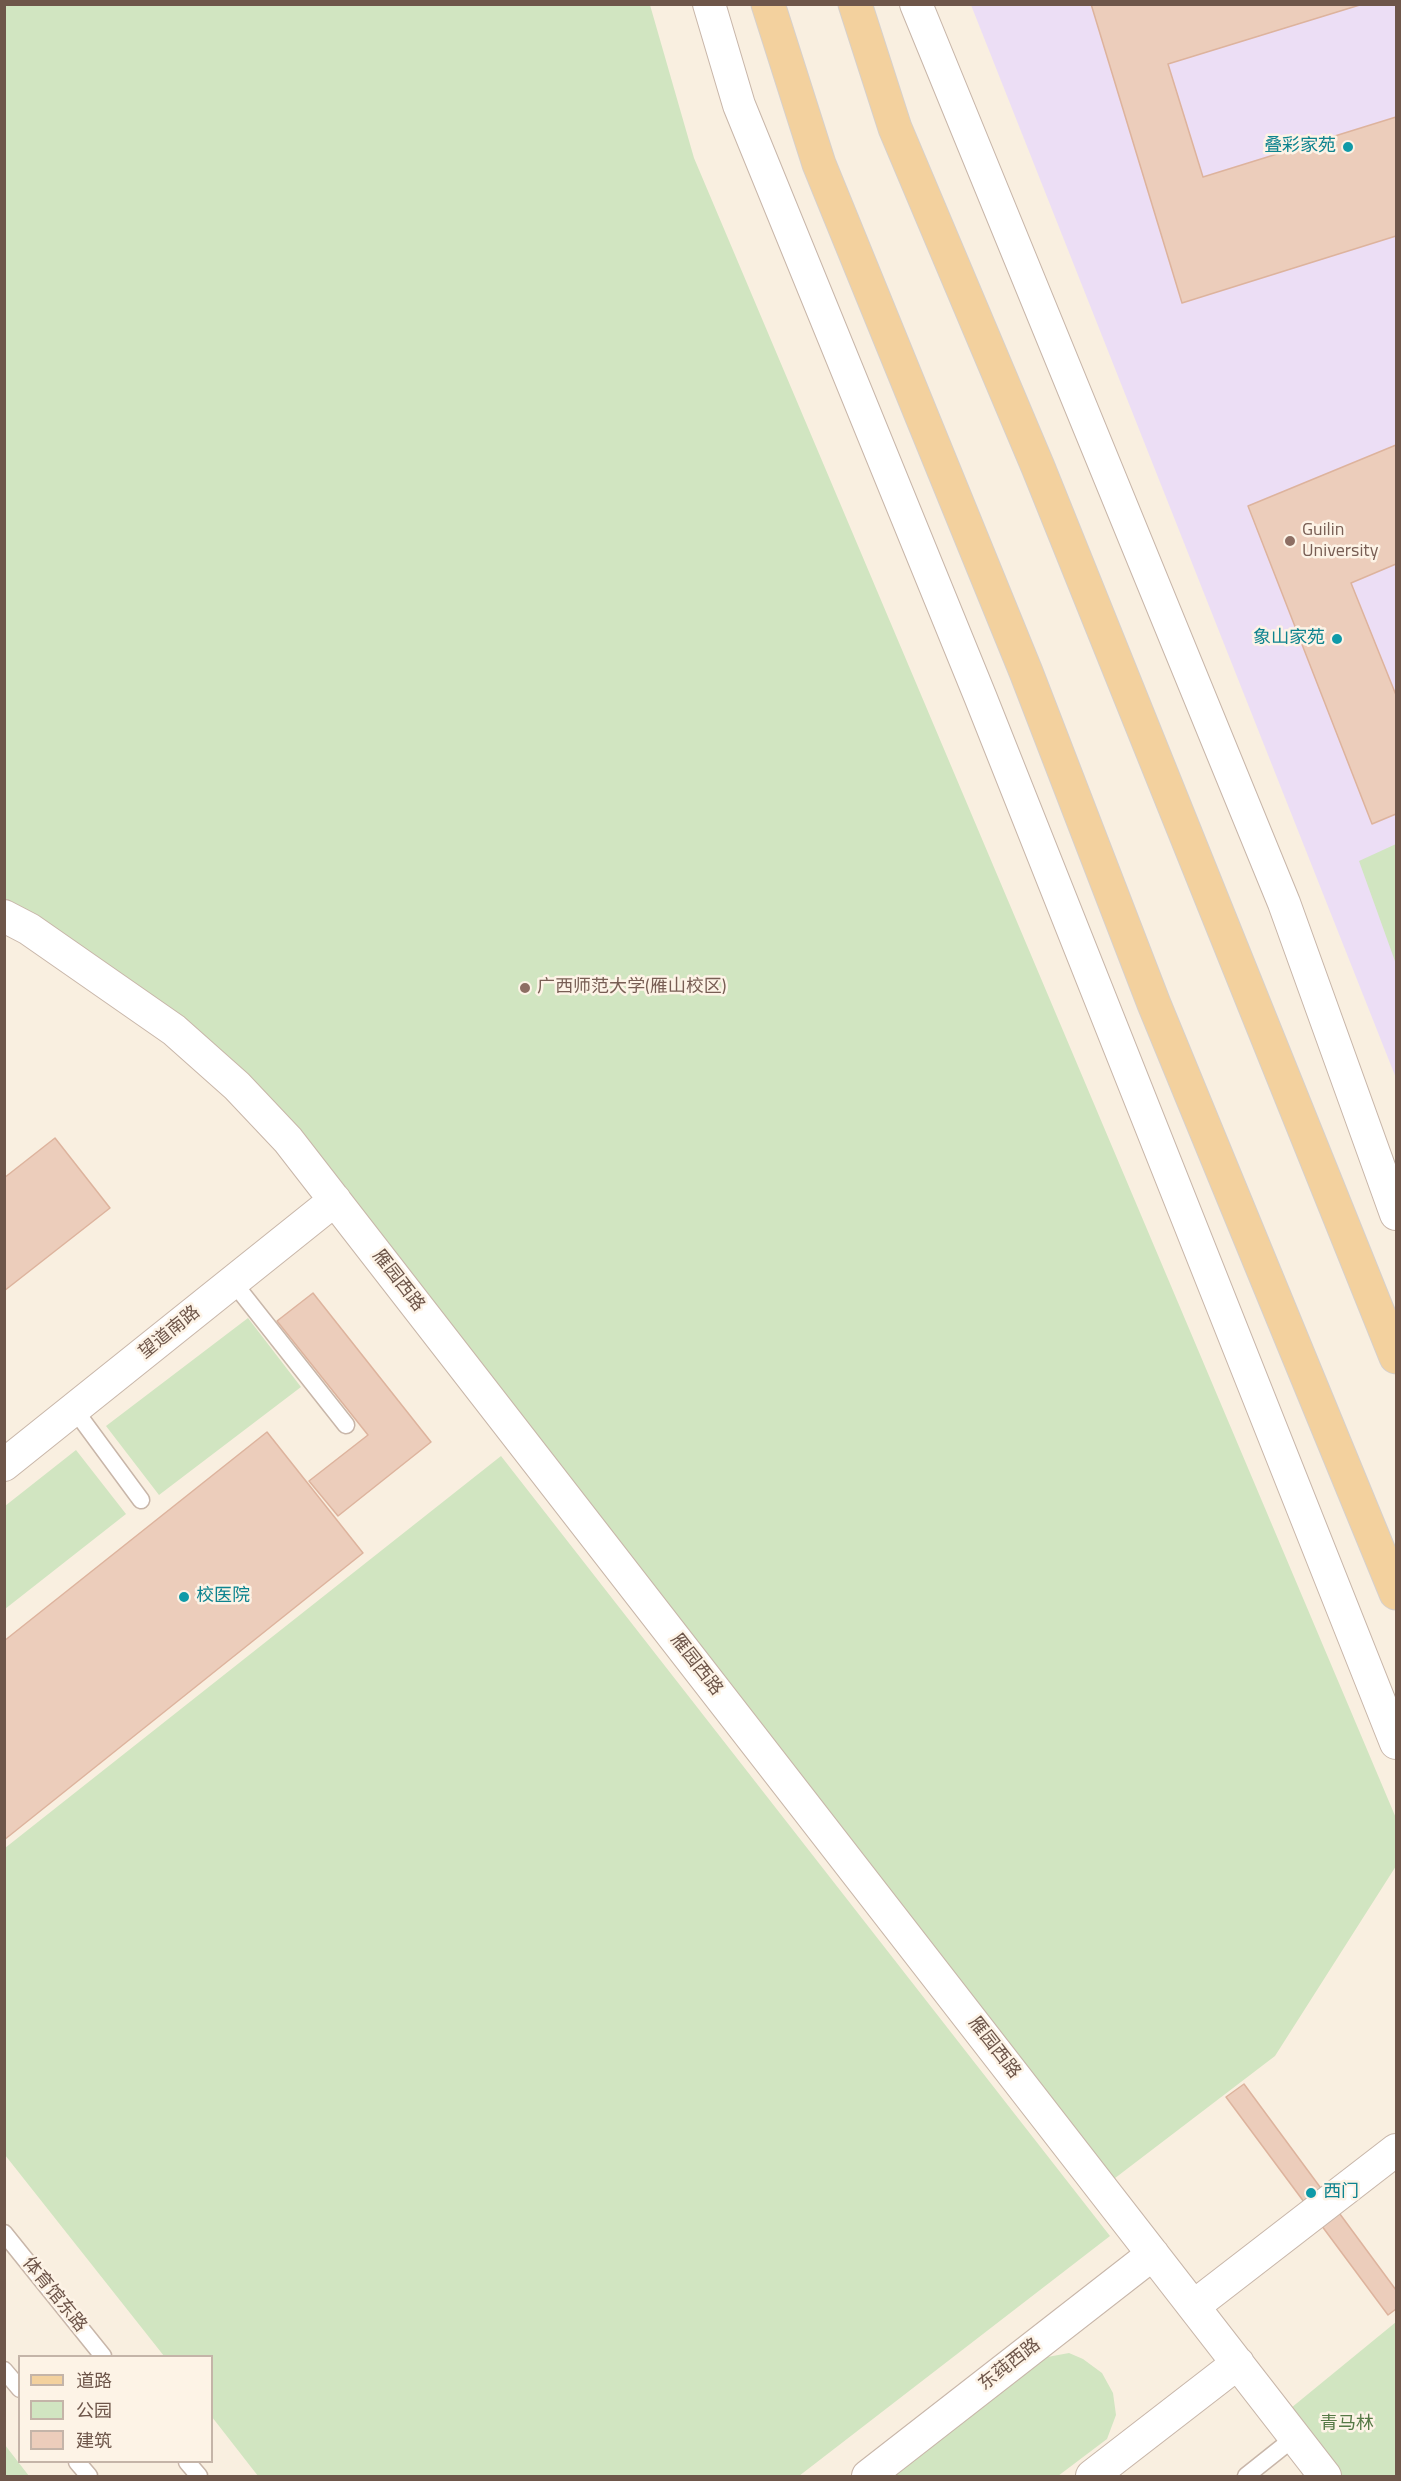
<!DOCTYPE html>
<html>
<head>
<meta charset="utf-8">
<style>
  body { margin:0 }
  #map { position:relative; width:1401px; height:2481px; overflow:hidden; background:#f9efe0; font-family:"Titillium Web","Noto Sans SC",sans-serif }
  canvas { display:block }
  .frame { position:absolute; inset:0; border:6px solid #6e564a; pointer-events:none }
  .legend { position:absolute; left:18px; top:2355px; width:195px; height:108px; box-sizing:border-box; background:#fdf3e6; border:2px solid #c4b4a8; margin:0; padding:8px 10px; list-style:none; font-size:18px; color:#6e564a }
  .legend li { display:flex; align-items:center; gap:12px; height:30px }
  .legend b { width:30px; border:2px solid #c4b4a8 }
</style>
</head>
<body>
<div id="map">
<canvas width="1401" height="2481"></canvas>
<div class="frame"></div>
<ul class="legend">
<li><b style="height:8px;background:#f3d19e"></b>道路</li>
<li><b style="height:16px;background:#d1e5c1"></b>公园</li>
<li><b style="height:16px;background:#eccdbb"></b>建筑</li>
</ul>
</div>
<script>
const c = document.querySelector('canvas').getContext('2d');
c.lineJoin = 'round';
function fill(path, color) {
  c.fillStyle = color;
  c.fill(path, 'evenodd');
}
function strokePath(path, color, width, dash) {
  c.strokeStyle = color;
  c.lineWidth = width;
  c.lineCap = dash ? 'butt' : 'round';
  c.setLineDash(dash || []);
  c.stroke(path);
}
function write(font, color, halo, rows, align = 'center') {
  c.font = font + ' "Titillium Web","Noto Sans SC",sans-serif';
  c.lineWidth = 5;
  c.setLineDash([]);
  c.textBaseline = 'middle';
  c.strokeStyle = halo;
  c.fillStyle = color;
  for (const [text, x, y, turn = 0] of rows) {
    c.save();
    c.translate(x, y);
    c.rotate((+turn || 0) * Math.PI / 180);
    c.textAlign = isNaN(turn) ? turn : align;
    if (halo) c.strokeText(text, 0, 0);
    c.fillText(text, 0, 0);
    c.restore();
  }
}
const education = new Path2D(`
  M971,5H1396V1078Z`);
const green = new Path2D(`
  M4,5H650L694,158L1396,1818V1866L1275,2056L1102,2188L237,1086L5,916Z
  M1396,844V964L1359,861Z
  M248,1318L301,1387L159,1495L106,1426Z
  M76,1450L126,1514L5,1609V1506Z
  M501,1456L1110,2236L799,2476H258L212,2417V2356H164L5,2155V1848Z
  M1396,2322V2476H1325L1280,2417Z
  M1069,2353L1083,2359L1102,2373L1113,2393L1116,2415L1107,2439L1058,2476H892L1042,2358Z
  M4,2445H5L29,2476H5Z`);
const building = new Path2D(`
  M1091,4H1363L1168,64L1203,177L1396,117V236L1182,303Z
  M1396,445V564L1351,583L1396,695V814L1372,824L1248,506Z
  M55,1138L110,1208L4,1291V1178Z
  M313,1293L431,1442L338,1516L309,1481L368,1435L277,1321Z
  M267,1432L363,1553L4,1840V1641Z
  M1244,2084L1396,2290V2309L1388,2315L1226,2097Z`);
const service = new Path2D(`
  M233,1282L346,1425
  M74,1409L141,1500
  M4,2233L103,2356
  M4,2370L20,2389
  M77,2462L89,2476
  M187,2462L199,2476
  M1246,2476L1295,2437`);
const minor = new Path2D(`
  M709,4L739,105L980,696L1396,1743
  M916,4L1284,903L1396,1214
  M4,916L29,929L174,1030L237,1086L288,1140L1325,2476
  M4,1465L335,1200
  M1194,2306L1396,2150
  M868,2476L1153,2254
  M1092,2476L1238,2363`);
const primary = new Path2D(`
  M768,4L819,164L1026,672L1154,1004L1396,1593
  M855,4L895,128L1038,467L1396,1357`);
const markers = [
  [1348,147,6,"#0f9aa8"],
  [1290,541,6,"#8d6e63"],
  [1337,639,6,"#0f9aa8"],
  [525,988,6,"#8d6e63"],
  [184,1597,6,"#0f9aa8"],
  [1311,2193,6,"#0f9aa8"]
];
const cultureNames = [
  ["叠彩家苑",1336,147],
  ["象山家苑",1325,639],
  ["校医院",196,1597,"left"],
  ["西门",1323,2193,"left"]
];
const educationNames = [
  ["Guilin",1302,531],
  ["University",1302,552],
  ["广西师范大学(雁山校区)",537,988]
];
const streetNames = [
  ["雁园西路",398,1281,52],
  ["望道南路",170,1333,-39],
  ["雁园西路",696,1665,52],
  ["雁园西路",994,2048,52],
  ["体育馆东路",54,2295,51],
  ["东莼西路",1010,2365,-38]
];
const parkNames = [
  ["青马林",1347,2425]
];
fill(education, '#ecdef5');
fill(green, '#d1e5c1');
fill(building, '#eccdbb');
strokePath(building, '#ddb39d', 1.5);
strokePath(service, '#c8b6a9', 19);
strokePath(minor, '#c8b6a9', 34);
strokePath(primary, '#d6d0cc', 35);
strokePath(service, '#fff', 16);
strokePath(minor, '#fff', 32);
strokePath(primary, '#f3d19e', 33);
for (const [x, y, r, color] of markers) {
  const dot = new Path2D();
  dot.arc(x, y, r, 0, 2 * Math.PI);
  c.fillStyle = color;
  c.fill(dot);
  strokePath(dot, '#fdf3e6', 2);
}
write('18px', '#0d838f', '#fdf3e6', cultureNames, 'right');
write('18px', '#785e54', '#fdf3e6', educationNames, 'left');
write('18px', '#6e564a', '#fdf3e6', streetNames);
write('18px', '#567946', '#fdf3e6', parkNames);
</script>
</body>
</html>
